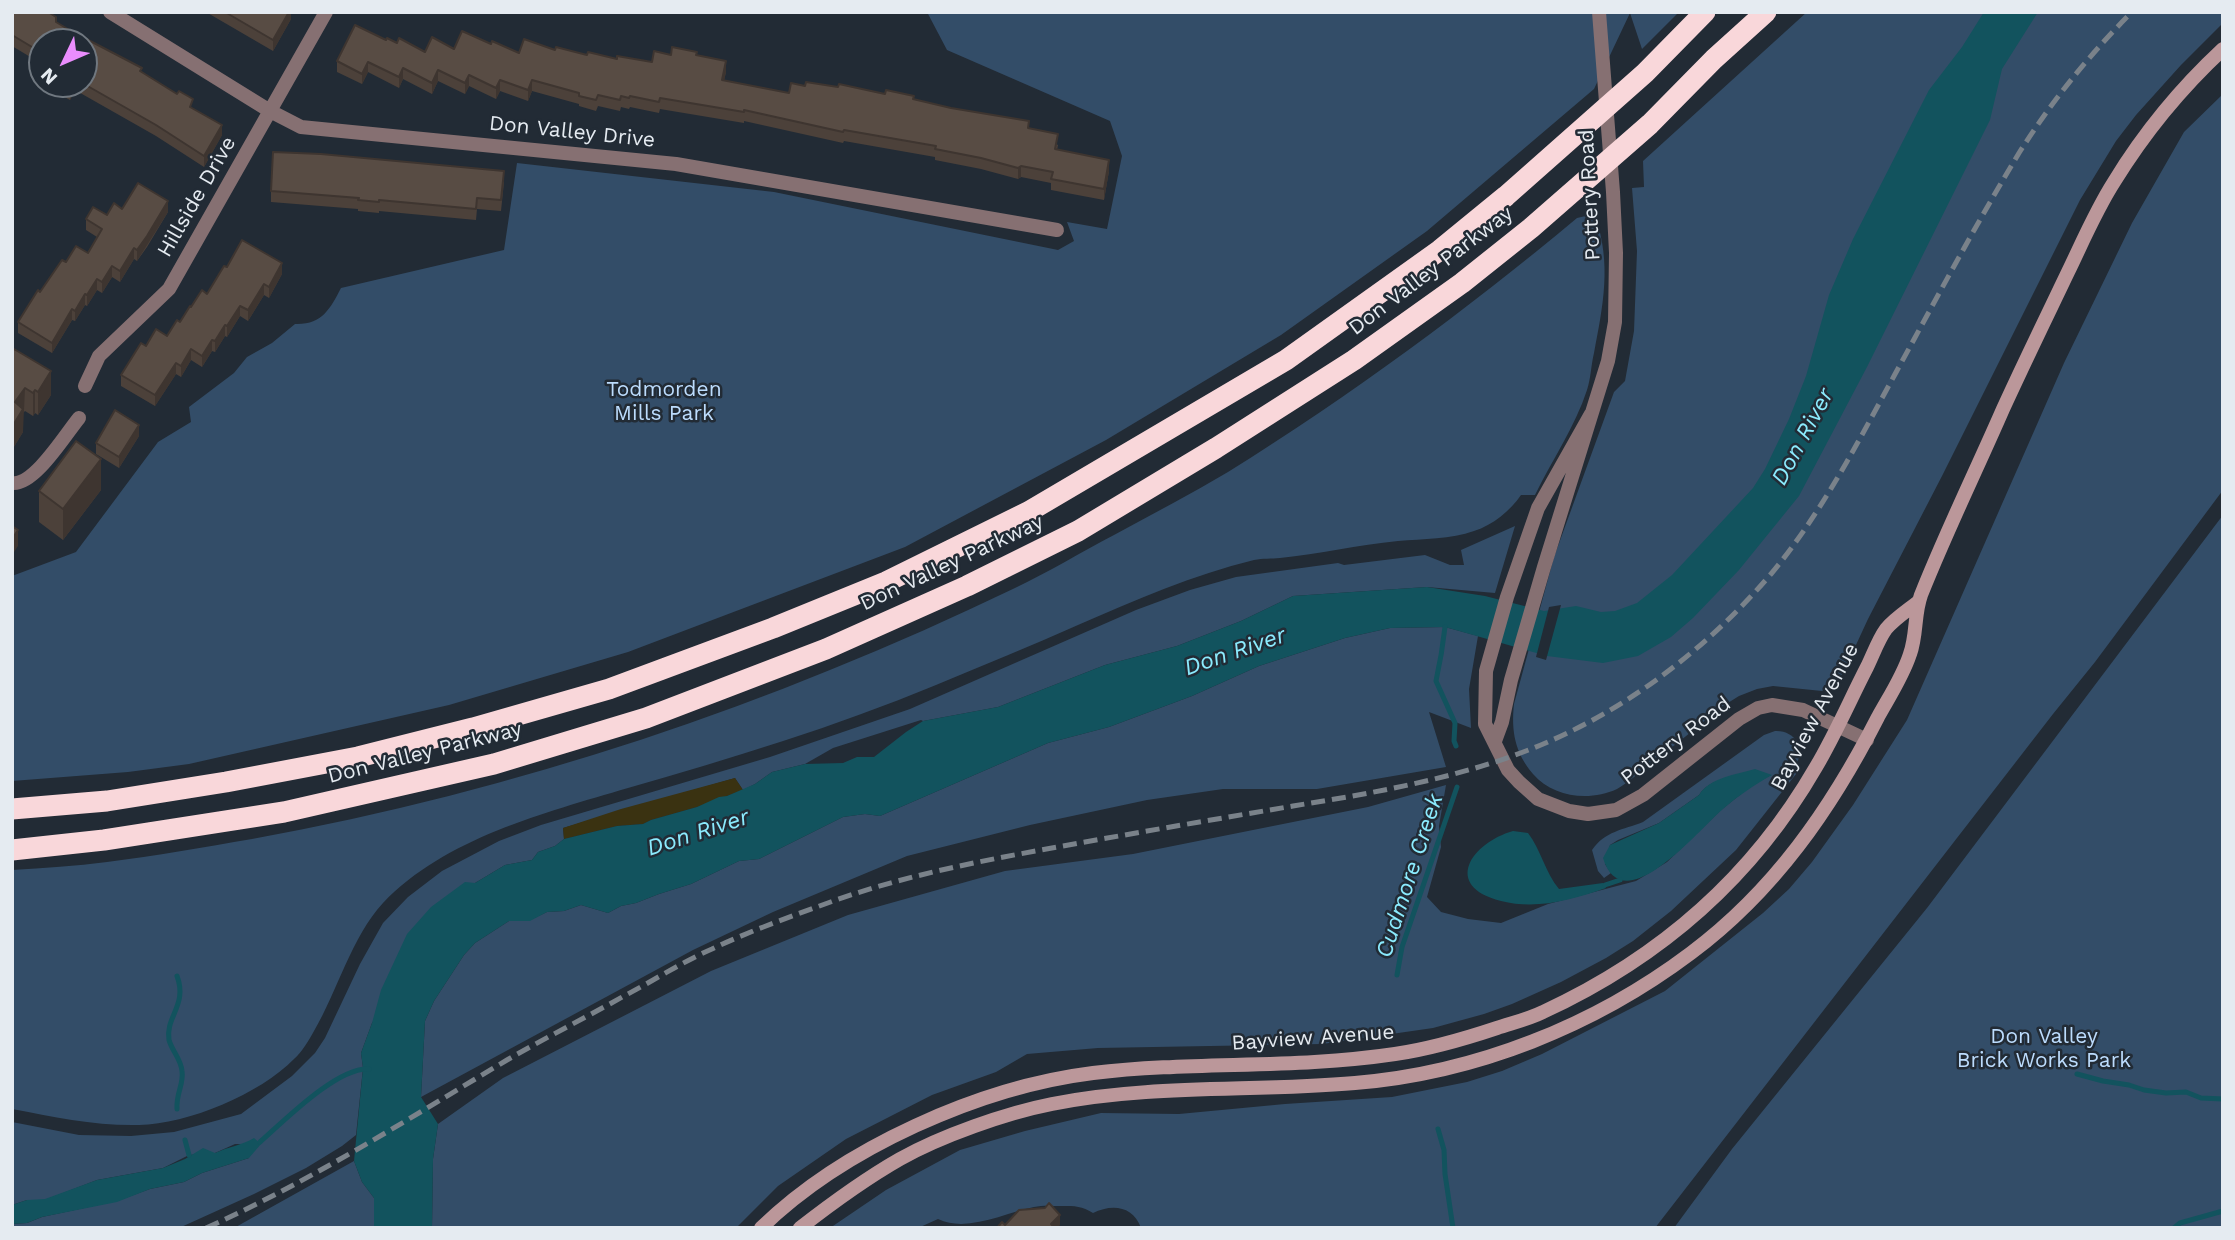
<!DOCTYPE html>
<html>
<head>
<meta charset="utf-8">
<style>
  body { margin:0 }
  #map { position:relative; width:2235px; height:1240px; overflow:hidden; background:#222b35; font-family:"Work Sans",sans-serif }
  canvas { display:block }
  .frame { position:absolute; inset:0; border:14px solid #e5ebf1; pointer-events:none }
  .north { position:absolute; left:28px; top:28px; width:70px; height:70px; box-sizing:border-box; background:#222b35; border:2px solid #707880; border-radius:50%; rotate:226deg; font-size:19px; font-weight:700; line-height:28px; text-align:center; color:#e5ebf1 }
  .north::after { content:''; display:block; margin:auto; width:24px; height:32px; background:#ea8dfd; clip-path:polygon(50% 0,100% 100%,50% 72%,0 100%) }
</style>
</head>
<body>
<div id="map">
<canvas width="2235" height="1240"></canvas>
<div class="frame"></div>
<div class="north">N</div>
</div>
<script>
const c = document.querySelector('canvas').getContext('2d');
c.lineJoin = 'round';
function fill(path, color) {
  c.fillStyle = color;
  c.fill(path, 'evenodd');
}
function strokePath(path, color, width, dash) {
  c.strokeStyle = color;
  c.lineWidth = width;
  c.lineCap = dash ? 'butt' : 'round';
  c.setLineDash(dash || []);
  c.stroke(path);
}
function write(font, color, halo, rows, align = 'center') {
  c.font = font + ' "Work Sans",sans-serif';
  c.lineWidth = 5;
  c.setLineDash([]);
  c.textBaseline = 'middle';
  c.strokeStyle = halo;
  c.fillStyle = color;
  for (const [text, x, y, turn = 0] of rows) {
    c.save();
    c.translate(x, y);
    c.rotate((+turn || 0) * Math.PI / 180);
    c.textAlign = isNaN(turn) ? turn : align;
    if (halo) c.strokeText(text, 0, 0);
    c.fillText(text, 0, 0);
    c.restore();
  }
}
const green = new Path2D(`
  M927,12H1679L1642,49L1630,13L1594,89L1427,231L1281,335L1106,440L905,547L628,652L449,705L189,764L128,772L12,781V576L76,552L158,442L191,422L189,407L234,373L247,357L272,343L295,324C322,325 330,309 341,288L504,250L517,163L774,192L1058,250L1074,241L1067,222L1107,229L1122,156L1110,121L947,50Z
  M1807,12H2223V23L2181,65L2136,115L2116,141L2080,200L1942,476L1868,619L1843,673L1836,683L1822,691L1773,686L1757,689L1739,696L1723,706C1699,725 1676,745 1651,763C1640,772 1629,782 1617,789C1589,802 1553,797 1533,774C1515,753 1511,731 1514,704L1554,557L1614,392L1625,381L1634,331L1637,251L1632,188L1644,187L1643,161Z
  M2223,94V490L2095,662L2053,714L1655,1228H1141C1133,1205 1111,1204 1093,1213C1082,1206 1075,1206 1062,1206C1053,1206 1043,1205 1034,1207C1004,1213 967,1233 938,1219L918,1228H830L886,1190L960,1150L1025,1131L1101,1113L1179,1114L1285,1104L1392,1097L1467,1082L1502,1071L1542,1054L1665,991L1763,913L1789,889L1812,862L1853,805L1907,720L2064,363L2132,223L2184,132Z
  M1590,215L1595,216C1612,263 1603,306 1594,353C1591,365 1591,378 1587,390C1575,427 1552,460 1535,495H1521C1510,511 1493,525 1474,531C1451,539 1423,539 1398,541C1358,545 1319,554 1280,558C1271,559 1263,558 1254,560C1193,575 1135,600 1078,625C1031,646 983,665 936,685C835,727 732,758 628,788C544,813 445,838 383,903C352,936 337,992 314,1031C309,1040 302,1052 294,1059C260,1094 188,1124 139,1125C96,1126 54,1117 12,1109V870C44,868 76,866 107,862C156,856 204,847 252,839C517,791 772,705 1015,588C1049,572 1081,552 1114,535C1152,514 1191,494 1228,472C1350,396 1467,310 1577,218Z
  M2223,515V1228H1674L1732,1149L1927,908Z
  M1515,526L1495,593L1427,587L1293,596L1241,621L1177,646L1105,665L998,707L923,721L921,720L833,748L805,764L772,772L755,784L743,790L735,778L563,828L564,839L555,846L538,852L532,860L505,865L475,883L372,1023L361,1053L363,1068L356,1135L342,1146L306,1168L254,1194L179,1228H12V1224L27,1223L42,1217L117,1201L150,1189L184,1182L202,1173L249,1158L243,1144H235L215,1153L189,1155L163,1168L97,1180L45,1200H27L12,1205V1122L79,1135L131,1136L174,1132L241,1114L292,1076L315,1053L325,1038L360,964L383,923L408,897L442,871L499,841L541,825L770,757L910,709L1136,610L1190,590L1236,577L1338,563L1344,565L1425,555L1450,565H1464L1461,550Z
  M1445,627L1478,636L1469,689L1471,728L1429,712L1446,767L1317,789H1223L1147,800L1030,825L907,856L773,912L693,950L421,1097L425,1021L434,1001L464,955L475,943L509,921L530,920L547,912L564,911L581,905L608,913L621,906L636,903L659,894L691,884L739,861L759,859L843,817L865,814L880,816L1048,743L1109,727L1192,696L1259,666L1345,638L1390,628Z
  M1775,731C1795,730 1807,749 1795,766L1800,769L1736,850L1671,911L1633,941L1606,958L1561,982L1512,1004L1484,1014L1433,1028L1322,1044L1098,1048L1027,1054L996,1072L932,1095L846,1139L778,1186L736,1228H432L433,1159L438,1124L503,1078L711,971L848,915L1005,871L1133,854L1368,807L1446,785L1439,826L1441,847L1427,897L1441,912L1468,919L1501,923L1548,904L1636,881L1667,862L1721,810L1751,786L1771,775C1747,778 1713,773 1699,795L1659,823L1618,840L1610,845L1605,864L1611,873L1604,878L1598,871L1592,850C1605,831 1623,830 1643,822L1764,735Z
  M354,1161L362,1182L374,1198V1228H234Z`);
const sand = new Path2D(`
  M735,778L743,790L697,807L651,820L643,824L617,826L564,839L563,828L621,809Z`);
const water = new Path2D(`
  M1984,12H2038L2002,69L1990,120L1867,367L1799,496L1739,570L1693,618L1671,637L1638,656L1603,663L1547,656L1445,627L1390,628L1345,638L1259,666L1192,696L1109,727L1048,743L880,816L865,814L843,817L759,859L739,861L691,884L659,894L636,903L621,906L608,913L581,905L564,911L547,912L530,921H509L475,943L464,955L434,1001L425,1021L421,1097L438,1124L433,1159L432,1228H374V1198L362,1182L354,1161L363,1068L361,1053L372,1023L381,990L407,934L431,907L465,882L475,883L505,865L532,860L538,852L555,846L564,839L617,826L643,824L651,820L697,807L719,797L727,796L755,784L772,772L805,764L843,763L857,757H874L906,732L923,721L998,707L1105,665L1177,646L1241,621L1293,596L1427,587L1485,596L1544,611L1576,606L1601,612L1615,611L1637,603L1672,575L1753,488L1765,469L1789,419L1806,376L1829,295L1853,239L1929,90L1962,47Z
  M1755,769L1772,775C1754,785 1738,796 1723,809C1701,827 1623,924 1603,858L1610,845L1659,823L1699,795C1710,777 1736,775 1755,769Z
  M1513,831L1528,833C1541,850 1545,872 1559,889L1603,883L1606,888C1572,900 1536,910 1501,901C1442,886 1471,843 1513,831Z
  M254,1138L261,1144L249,1158L202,1173L184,1182L150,1189L117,1202L42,1217L27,1223L12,1224V1205L27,1200L45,1199L97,1180L163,1168L185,1159L203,1148L215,1153C228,1147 242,1145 254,1138Z`);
const pier = new Path2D(`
  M1561,605L1546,660L1536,657L1549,607Z`);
const stream = new Path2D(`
  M1445,627C1443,645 1440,663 1436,681L1455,723L1454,741L1456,746
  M1605,885L1620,880
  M1397,975L1402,947L1457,787
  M177,976C188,1005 165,1017 169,1040C172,1051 181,1059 182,1071C184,1085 176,1092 177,1109
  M2077,1074L2103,1081L2129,1085L2144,1090L2166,1093L2186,1092L2201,1098L2223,1099
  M1438,1129L1444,1150L1445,1174L1453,1228
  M185,1140L189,1155
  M260,1142C284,1121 337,1067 369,1069
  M2174,1228L2180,1223L2223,1211`);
const minor = new Path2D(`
  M110,12L270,111L301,127L676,164L1057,230
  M85,386L99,356L169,289L326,12
  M12,483C34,486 65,435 79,418`);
const tertiary = new Path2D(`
  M1591,414L1538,508L1507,597L1486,671L1485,724L1508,770L1519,782L1538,799L1569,811L1588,814L1616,810L1643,795L1739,719L1758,708L1772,705L1803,710L1867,740
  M1495,741L1502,722L1511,680L1544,567L1608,361L1615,322L1616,253L1613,192L1599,12`);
const secondary = new Path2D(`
  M761,1228C843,1148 980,1087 1093,1073C1194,1061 1295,1069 1395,1054C1430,1049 1464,1039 1497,1028C1512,1023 1529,1019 1543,1012C1660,958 1752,878 1816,767C1835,735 1850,700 1867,667C1873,655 1878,640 1886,629C1894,619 1908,610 1918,602
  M800,1228C832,1203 865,1179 900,1159C941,1136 1006,1113 1052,1104C1151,1084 1255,1092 1355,1083C1476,1073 1594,1026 1691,953C1774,891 1831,809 1878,717C1889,697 1903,676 1910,654C1917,635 1914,614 1921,595C1946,532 1976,471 2003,409C2024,363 2046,318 2068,272C2083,241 2096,210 2114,182C2144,133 2181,88 2223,49`);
const motorway = new Path2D(`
  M12,809L107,801L226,782L358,757L473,728L609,689L773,628L886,582L1028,512L1286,360L1440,250L1506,196L1645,73L1705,12
  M12,850L104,840L284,812L494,764L646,718L826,649L967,586L1078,531L1216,448L1354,360L1462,283L1531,228L1650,124L1714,59L1766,12`);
const rail = new Path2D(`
  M206,1228C311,1181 408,1119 507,1060C545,1038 585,1018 624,996C653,981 682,962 712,949C752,930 795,915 836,900C910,874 986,860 1063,846C1140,832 1217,819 1293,806C1373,793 1455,779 1531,749C1624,712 1706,650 1771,574C1821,514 1857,444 1894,376C1935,301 1975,226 2019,153C2052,101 2089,55 2132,12`);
const wall = new Path2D(`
  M12,12L56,22L142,73L193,109L222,135L204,167L156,136L75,90L70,100L46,87V84H84L42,42V64L12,46Z
  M206,12H291V19L273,51Z
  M386,40L425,52L491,44L519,53L555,50L587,55L652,62L671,55L697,56L726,72L724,80L789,93L805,86L885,94L914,99L1029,128L1058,145L1057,150L1109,171L1104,200L1051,190V183L1021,177L1018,179L981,169L935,160V157L844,141L843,143L744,121V123L660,109L659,113L630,107L629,109L621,107L620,111L598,106L596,111L579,106V104L532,91L528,101L500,91L496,99L469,86L465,94L438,81L432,94L403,79L399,88L368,72L362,84L337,72V61Z
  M504,182L501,211L477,209L476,220L379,211V213L358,211V209L271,202V191Z
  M122,209L168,212L147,247L137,261L134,259L120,282L112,277L102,293L97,290L87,306L85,305L75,321L72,320L52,353L18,333V322L40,292L66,262L88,253L97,237L86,230V219L107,215Z
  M227,267L282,274L269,298L264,295L248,321L240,316L227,337L225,336L215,352L212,351L202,367L191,360L181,377L176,374L155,406L121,386V375L146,346L167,336L180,322L191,307L207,294Z
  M12,352L51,395L38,415L35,413L33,416L25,411L23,413V432L12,450Z
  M139,436L119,468L96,454V443Z
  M101,490L63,540L39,522V491Z`);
const shadedWall = new Path2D(`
  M289,12H291V19L273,51V40Z
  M726,61V72L722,91V80Z
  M368,62V72L362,84V74Z
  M403,68V79L399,88V77Z
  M438,70V81L432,94V83Z
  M469,75V86L465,94V83Z
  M500,80V91L496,99V88Z
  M532,80V91L528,101V90Z
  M73,84H75V90L70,100V89Z
  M222,125V135L204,167V156Z
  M1109,160V171L1104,200V189Z
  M1021,166V177L1018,179V168Z
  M168,201V212L137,261V250Z
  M134,248V259L120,282V271Z
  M282,263V274L269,298V287Z
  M112,266V277L102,293V282Z
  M97,279V290L87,306V295Z
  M264,284V295L248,321V310Z
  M85,294V305L75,321V311Z
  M240,306V316L227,337V326Z
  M72,309V320L52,353V343Z
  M225,325V336L215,352V341Z
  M212,340V351L202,367V356Z
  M191,349V360L181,377V366Z
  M176,363V374L155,406V395Z
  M51,371V395L38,415V392Z
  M25,388L23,432L12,450V427L15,402Z
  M35,390V413L33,416V393Z
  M139,425V436L119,468V457Z
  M101,459V490L63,540V509Z
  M18,530V546L12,555V539Z
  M1060,1215V1225L1058,1228H1051V1224Z`);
const building = new Path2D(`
  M12,12H48L56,17V22L71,31L142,68L140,71L177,94L179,91L193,99L190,107L222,125L204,156L156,125L84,84V42H42V53L12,35Z
  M225,12H289L273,40Z
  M355,25L386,40L387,38L397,43L399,38L425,52L432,37L454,49L462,31L491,44L492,41L519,53L524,39L555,50L556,47L587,55L588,52L617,59V56L652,62L654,51L671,55L672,47L697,52L696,55L726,61L722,80L789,93L791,83L805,86L806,82L838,87L839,84L885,94L886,90L914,96L913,99L951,108L1029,121L1028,128L1058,134L1055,149L1109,160L1104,189L1051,179L1053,172L1021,166L1018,168L981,158L935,149L936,146L844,130L843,132L744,110V112L660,98L659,102L630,96L629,98L621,96L620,100L598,95L596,100L579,96V93L532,80L528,90L500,80L496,88L469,75L465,83L438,70L432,83L403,68L399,77L368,62L362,74L337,61Z
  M61,84H73L70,89Z
  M273,152L321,154L504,171L501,200L477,198L476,209L379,200V202L358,200L359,198L271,191Z
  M138,183L168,201L147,236L137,250L134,248L120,271L112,266L102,282L97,279L87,295L85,294L75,311L72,309L52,343L18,322L38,290L40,292L62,260L66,262L76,246L88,253L102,229L86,219L93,207L107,215L114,203L122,209Z
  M242,240L282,263L269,287L264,284L248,310L240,306L227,326L225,325L215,341L212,340L202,356L191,349L181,366L176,363L155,395L121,375L141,343L146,346L156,329L167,336L177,320L180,322L190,306L191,307L202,290L207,294L224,266L227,267Z
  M14,349L51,371L38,392L35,390L33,393L25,388L15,402L23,409L12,427V352Z
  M115,410L139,425L119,457L96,443Z
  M76,441L101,459L63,509L39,491Z
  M12,526L18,530L12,539Z
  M1049,1203L1060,1215L1051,1224L1055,1228H997L1002,1222L1005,1225L1019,1210L1045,1208Z`);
const streetNames = [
  ["Don Valley Drive",572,132,6],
  ["Pottery Road",1590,195,-93],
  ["Hillside Drive",197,197,-60],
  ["Don Valley Parkway",1431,271,-37],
  ["Don Valley Parkway",952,563,-25],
  ["Bayview Avenue",1815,717,-62],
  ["Pottery Road",1676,741,-37],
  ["Don Valley Parkway",425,753,-14],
  ["Bayview Avenue",1313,1038,-4]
];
const parkNames = [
  ["Todmorden",664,390],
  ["Mills Park",664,414],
  ["Don Valley",2044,1037],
  ["Brick Works Park",2044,1061]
];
const waterNames = [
  ["Don River",1803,437,-62],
  ["Don River",1235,652,-19],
  ["Don River",698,833,-18],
  ["Cudmore Creek",1410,876,-72]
];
fill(green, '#334d68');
fill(sand, '#3a3211');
fill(water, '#12535e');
fill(pier, '#222b35');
strokePath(stream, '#12535e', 5);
strokePath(minor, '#867072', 14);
strokePath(tertiary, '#867072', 14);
strokePath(secondary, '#bb979a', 14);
strokePath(motorway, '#f9d7da', 21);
strokePath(rail, '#7a828a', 5, [14, 7]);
fill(wall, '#4c413a');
fill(shadedWall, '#3e3530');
fill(building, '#584c44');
strokePath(building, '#3e3530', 2);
write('21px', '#e5ebf1', '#222b35', streetNames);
write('21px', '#bcdcfd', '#222b35', parkNames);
write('italic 23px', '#8bebfe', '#222b35', waterNames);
</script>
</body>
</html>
